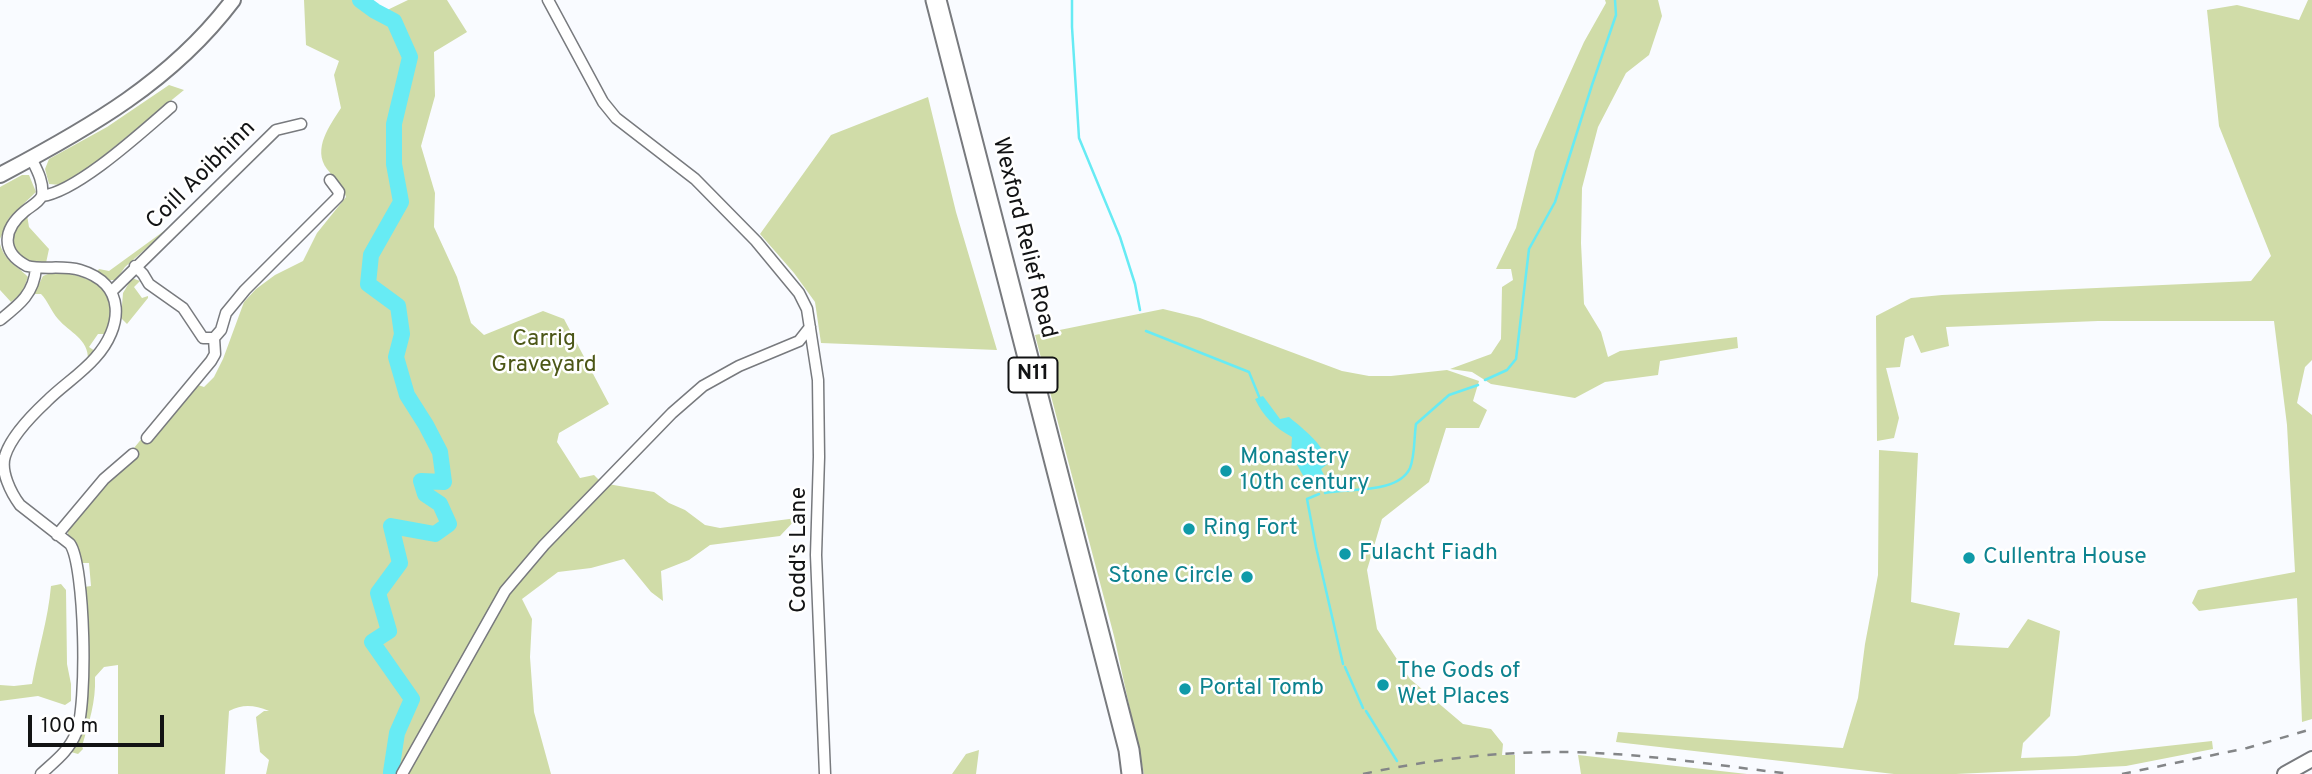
<!DOCTYPE html>
<html>
<head>
<meta charset="utf-8">
<style>
  body { margin:0 }
  #map { position:relative; width:2312px; height:774px; overflow:hidden; background:#f9fbff; font-family:Overpass,sans-serif }
  canvas { display:block }
  .scale { position:absolute; left:28px; top:715px; width:136px; height:32px; box-sizing:border-box; border:4px solid #121314; border-top:0; padding-left:9px; font-size:21px; line-height:24px; white-space:nowrap; color:#121314; -webkit-text-stroke:5px #fff; paint-order:stroke }
</style>
</head>
<body>
<div id="map">
<canvas width="2312" height="774"></canvas>
<div class="scale">100 m</div>
</div>
<script>
const c = document.querySelector('canvas').getContext('2d');
c.lineJoin = 'round';
function fill(path, color) {
  c.fillStyle = color;
  c.fill(path, 'evenodd');
}
function strokePath(path, color, width, dash) {
  c.strokeStyle = color;
  c.lineWidth = width;
  c.lineCap = dash ? 'butt' : 'round';
  c.setLineDash(dash || []);
  c.stroke(path);
}
function write(font, color, halo, rows, align = 'center') {
  c.font = font + ' Overpass,sans-serif';
  c.lineWidth = 5;
  c.setLineDash([]);
  c.textBaseline = 'middle';
  c.strokeStyle = halo;
  c.fillStyle = color;
  for (const [text, x, y, turn = 0] of rows) {
    c.save();
    c.translate(x, y);
    c.rotate((+turn || 0) * Math.PI / 180);
    c.textAlign = isNaN(turn) ? turn : align;
    if (halo) c.strokeText(text, 0, 0);
    c.fillText(text, 0, 0);
    c.restore();
  }
}
const green = new Path2D(`
  M304,0H360L379,14L408,0H447L467,32L434,52L435,96L421,146L435,193L434,227L457,277L471,323L484,335L543,311L564,319L609,404L559,433L557,442L580,478L594,475L602,483L654,492L669,503L685,510L705,525L720,528L797,518L780,536L710,545L689,560L661,571L663,601L651,592L624,559L591,568L558,572L522,599L532,619L530,657L534,712L551,774H266L269,760L260,752L256,717L264,711H269C254,705 243,704 229,711L225,774H118V665L104,667L95,677C96,702 89,722 82,746L83,749L78,754L71,752L82,731L86,713L84,587L91,586L89,563H82L77,545L68,535V528L115,474L139,455L134,448L143,437L149,442L198,385L204,387L214,377L223,359L244,302L256,289L275,275L303,261L317,233L346,197C342,185 334,178 327,169C312,149 330,125 341,108L334,75L339,61L306,45Z
  M1605,0H1658L1662,16L1649,55L1626,73L1598,127L1582,188L1581,243L1584,304L1601,332L1608,357L1620,351L1737,337L1738,348L1660,361L1658,375L1605,382L1575,398L1491,384L1472,372L1450,369L1491,354L1501,339L1502,287L1513,280L1511,269H1496L1516,228L1535,151L1584,42L1606,3Z
  M2308,0H2312V360L2305,367L2297,403L2312,415V719L2302,722L2297,598L2199,611L2192,603L2198,590L2295,572L2287,425L2274,321H2098L1946,327L1949,346L1921,353L1913,335L1905,338L1900,367L1886,368L1899,418L1894,438L1877,441L1876,316L1911,298L1942,295L2251,281L2271,256L2219,126L2207,10L2237,5L2299,20Z
  M169,85L184,90L92,165L61,185L49,184L45,169L49,159L107,127Z
  M928,97L956,212L997,350L821,343L815,302L794,273L760,234L831,135Z
  M22,175H29L36,192L9,218L0,239V187Z
  M27,215L29,227L49,249L46,263C29,264 21,259 11,246L14,229Z
  M175,223L125,267L116,280H109L96,273L99,269L109,271Z
  M0,244C5,262 17,265 28,277L22,293L11,302L0,290Z
  M53,272C92,275 124,290 107,334H98L89,347L95,351L88,360C89,339 69,332 58,319C51,311 48,301 41,294H34L43,276Z
  M132,278L140,281L134,287L142,298L148,296V298L127,324L121,318L123,293Z
  M1163,309L1200,318L1342,371L1369,376H1391L1447,370L1479,381L1473,401L1487,410L1479,428H1446L1429,482L1382,519L1367,570L1377,629L1410,679L1463,724L1491,729L1503,744L1502,755H1515V774H1144L1114,636L1035,335Z
  M1879,450L1918,453L1911,602L1960,613L1954,645L2008,648L2028,619L2060,631L2050,716L2023,743L2021,758L2076,756L2212,741L2213,749L2126,766L1956,774H1894L1616,742L1618,732L1843,748L1858,698L1865,644L1878,575Z
  M61,584L66,590L67,664L71,684V701L65,705L38,696L0,701V685L14,686L32,684C38,650 48,620 51,586Z
  M979,750L976,774H952L966,754Z
  M1578,755L1747,774H1581Z`);
const water = new Path2D(`
  M1263,396L1280,419L1289,417C1308,433 1317,439 1330,462L1321,469L1324,475L1316,481L1305,479L1291,454L1292,437C1274,427 1264,417 1255,399Z`);
const stream = new Path2D(`
  M1072,0V27L1079,138L1120,237L1135,284L1140,310
  M1146,331L1249,372L1260,399
  M1485,380L1507,370L1516,359L1529,249L1555,202L1592,85L1616,15L1615,0
  M1318,477L1319,490
  M1325,493C1349,488 1398,494 1410,468C1415,456 1414,437 1416,424L1449,395L1478,385
  M1319,494L1307,499L1316,547L1343,664
  M1345,667L1363,708
  M1366,711L1397,761`);
const river = new Path2D(`
  M360,0L375,11L394,21L410,57L394,124V164L401,202L371,255L368,284L398,306L402,334L396,357L407,395L426,425L440,452L444,482L421,481L425,494L440,504L449,524L435,534L391,526L400,563L378,593L389,631L372,642L412,699L397,733L391,772L396,774`);
const street = new Path2D(`
  M548,0L603,102L616,118L695,179L756,241L799,293L807,309L818,380L819,457L816,555L825,774
  M31,158C37,170 44,182 42,196C38,203 31,206 25,211C3,229 0,252 27,266C44,270 63,265 80,270C127,284 123,327 95,358C81,374 62,386 47,401C32,415 11,436 5,456C0,471 11,493 20,505L70,544C85,565 88,707 76,733C69,751 55,761 41,774
  M42,196C77,192 143,131 171,107
  M135,266L143,274L149,284L183,308L203,338H214L221,330L226,313L245,290L338,197L339,192L330,180
  M112,291L276,130L301,124
  M0,320C19,305 34,294 36,268
  M147,438L211,361L215,354L214,338
  M57,535L104,479L133,454
  M402,774L505,591L544,545L672,413L703,386L739,366L799,341L810,327`);
const secondary = new Path2D(`
  M0,175C89,128 172,81 233,0
  M2285,774L2312,759`);
const highway = new Path2D(`
  M936,0L1129,750L1132,774`);
const rail = new Path2D(`
  M1363,774C1428,760 1492,752 1558,752C1636,752 1714,765 1791,774
  M2122,774L2247,748L2312,729`);
const markers = [
  [1226,471,7,"#0f9aa8"],
  [1189,529,7,"#0f9aa8"],
  [1345,554,7,"#0f9aa8"],
  [1969,558,7,"#0f9aa8"],
  [1247,577,7,"#0f9aa8"],
  [1383,685,7,"#0f9aa8"],
  [1185,689,7,"#0f9aa8"]
];
const shields = [
  [1033,375,49]
];
const shieldNames = [
  ["N11",1033,375]
];
const streetNames = [
  ["Coill Aoibhinn",202,176,-45],
  ["Wexford Relief Road",1023,238,76],
  ["Codd's Lane",800,550,-90]
];
const parkNames = [
  ["Carrig",544,340],
  ["Graveyard",544,366]
];
const cultureNames = [
  ["Monastery",1240,458],
  ["10th century",1240,484],
  ["Ring Fort",1203,529],
  ["Fulacht Fiadh",1359,554],
  ["Cullentra House",1983,558],
  ["Stone Circle",1233,577,"right"],
  ["The Gods of",1397,672],
  ["Wet Places",1397,698],
  ["Portal Tomb",1199,689]
];
fill(green, '#d0dca8');
fill(water, '#67ebf4');
strokePath(stream, '#67ebf4', 2.5);
strokePath(river, '#67ebf4', 16);
strokePath(street, '#787a7e', 13);
strokePath(secondary, '#787a7e', 18);
strokePath(highway, '#787a7e', 23);
strokePath(street, '#fff', 10);
strokePath(secondary, '#fff', 14);
strokePath(highway, '#fff', 19);
strokePath(rail, '#848688', 2.5, [9, 9]);
for (const [x, y, r, color] of markers) {
  const dot = new Path2D();
  dot.arc(x, y, r, 0, 2 * Math.PI);
  c.fillStyle = color;
  c.fill(dot);
  strokePath(dot, '#fff', 2.5);
}
for (const [x, y, w] of shields) {
  const box = new Path2D();
  box.roundRect(x - w / 2, y - 17.5, w, 35, 5);
  c.fillStyle = '#fff';
  c.fill(box);
  strokePath(box, '#121314', 2);
}
write('bold 21px', '#121314', null, shieldNames);
write('23px', '#121314', '#fff', streetNames);
write('23px', '#4c5717', '#fff', parkNames);
write('23px', '#0d838f', '#fff', cultureNames, 'left');
</script>
</body>
</html>
